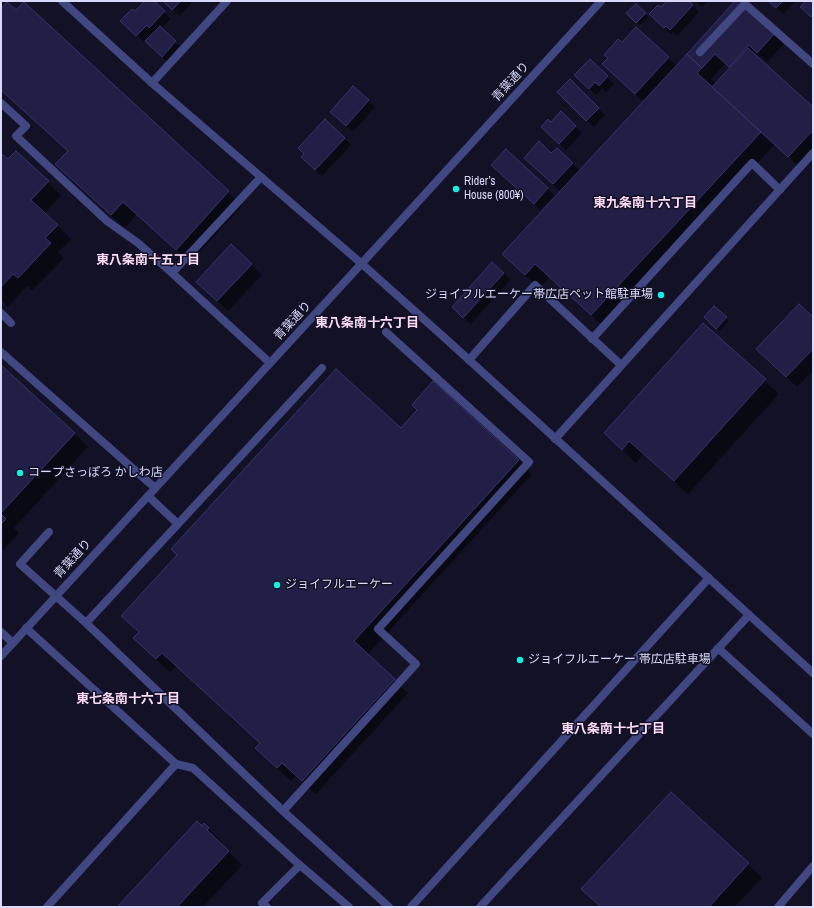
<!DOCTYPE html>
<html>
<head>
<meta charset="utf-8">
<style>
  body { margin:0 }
  #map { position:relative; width:814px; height:908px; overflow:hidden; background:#121126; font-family:"Archivo Narrow",sans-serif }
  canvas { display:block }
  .frame { position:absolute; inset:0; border:2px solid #d9dafc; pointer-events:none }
</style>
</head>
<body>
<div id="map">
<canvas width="814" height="908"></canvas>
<div class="frame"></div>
</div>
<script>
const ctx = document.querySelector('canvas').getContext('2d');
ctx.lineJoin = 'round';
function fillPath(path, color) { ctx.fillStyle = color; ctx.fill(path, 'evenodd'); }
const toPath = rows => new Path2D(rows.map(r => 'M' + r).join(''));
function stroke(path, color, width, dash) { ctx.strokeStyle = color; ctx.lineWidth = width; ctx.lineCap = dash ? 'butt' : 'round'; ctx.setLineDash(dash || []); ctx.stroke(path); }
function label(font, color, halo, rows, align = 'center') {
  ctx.font = font + ' "Archivo Narrow","Noto Sans JP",sans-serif'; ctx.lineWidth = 3; ctx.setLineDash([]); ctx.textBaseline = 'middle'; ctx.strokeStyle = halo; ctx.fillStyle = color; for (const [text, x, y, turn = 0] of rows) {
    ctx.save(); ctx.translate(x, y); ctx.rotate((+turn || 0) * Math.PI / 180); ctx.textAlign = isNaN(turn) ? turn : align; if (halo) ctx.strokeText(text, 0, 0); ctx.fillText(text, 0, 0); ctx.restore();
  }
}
const shadow = toPath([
  [147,1,152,1,171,19,161,28,182,49,169,63,145,40,144,42,122,21,135,13],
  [164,1,189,1,191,4,179,16],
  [668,1,687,1,699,12,677,36,673,32,671,34,657,21,661,9],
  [696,1,708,1,702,7],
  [736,1,741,1,785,43,767,62,759,55,757,57,813,109,813,158,802,170,775,144,605,328,550,277,539,288,517,268,561,192,532,164,551,155,572,163,580,171,644,102,613,74,622,44,636,28,677,66],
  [726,63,731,68,712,88,711,87,715,82,711,79],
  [770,1,796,1,783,14],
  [24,4,242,206,190,262,137,214,125,228,70,178,68,151,1,89,1,10,16,11],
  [636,5,648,17,640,25,628,13],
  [590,60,614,84,606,92,602,88,596,95,576,75],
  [570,80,605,115,594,127,558,92],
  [368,100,375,107,353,132,338,119],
  [561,113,582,133,566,150,542,127,551,124],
  [344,138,351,145,322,176,302,157,305,154],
  [506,150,554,195,541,210,499,172],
  [1,156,48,182,61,195,45,213,71,239,58,252,64,258,32,291,27,286,8,307,1,300],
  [251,264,262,275,228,311,208,292],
  [503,273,510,280,471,324,460,314],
  [714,307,729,321,720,331,705,317],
  [813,318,813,370,797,387,768,360],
  [703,325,779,394,688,494,643,454,636,463,605,433],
  [1,366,88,447,14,528,19,533,1,552],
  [401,429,519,460,532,474,367,655,408,693,316,794,296,776,291,781,270,762,256,748,261,743,176,666,170,672,148,652],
  [671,793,762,878,734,907,601,907,596,902],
  [204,825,222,842,221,844,242,865,203,907,119,907]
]);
const building = toPath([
  [145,1,154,1,165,11,149,28,147,25,136,36,120,21,132,9,135,11,145,1],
  [163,1,181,1,172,10,163,1],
  [667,1,689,1,693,5,670,30,666,26,664,28,649,14,658,5,661,7,667,1],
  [735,1,742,1,776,32,757,53,749,45,729,67,715,54,702,68,687,54,735,1],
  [768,1,783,1,776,8,768,1],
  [806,1,813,1,813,14,811,17,800,7,806,1],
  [7,2,16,10,24,2,229,191,176,250,123,202,111,215,55,164,68,151,1,90,1,9,7,2],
  [636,4,646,13,636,23,626,13,636,4],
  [160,26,176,41,162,57,145,41,160,26],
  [636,27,669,57,635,94,602,64,608,58,604,55,618,39,622,42,636,27],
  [748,48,813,107,813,130,788,157,712,87,748,48],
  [687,54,702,68,697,73,761,132,591,315,535,264,525,275,502,254,687,54],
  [590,59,608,76,599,86,595,82,589,89,574,75,590,59],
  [570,79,599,108,586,121,557,92,570,79],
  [353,86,369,100,346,126,330,112,353,86],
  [561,111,576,126,559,144,541,127,548,119,551,122,561,111],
  [325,119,345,138,315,170,301,157,304,154,298,148,325,119],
  [539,141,551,153,557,148,573,163,553,184,524,158,539,141],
  [506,149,548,188,534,204,491,165,506,149],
  [16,151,49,181,31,200,58,225,45,238,51,243,18,278,13,274,1,287,1,155,2,154,8,159,16,151],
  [231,244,252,264,217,301,196,282,231,244],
  [492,262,504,273,463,318,452,307,492,262],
  [799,304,813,317,813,349,786,377,756,349,799,304],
  [714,306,727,317,716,329,704,317,714,306],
  [703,323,766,379,674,481,629,441,622,450,604,433,703,323],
  [1,365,75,433,1,513,1,365],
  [336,369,401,428,417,410,412,405,433,381,519,460,354,641,395,679,302,781,282,763,277,768,255,748,260,743,162,653,156,659,133,638,139,632,121,616,177,555,171,549,336,369],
  [1,514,6,519,1,524,1,514],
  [671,792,749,863,709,907,601,907,581,889,671,792],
  [197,821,202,826,204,823,209,828,207,830,229,851,177,907,117,907,197,821]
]);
const service = toPath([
  [700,52,745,4,813,64],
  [1,103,26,126,16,136,107,221,138,243,172,273],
  [261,177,172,273,270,363],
  [1,313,11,323],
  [386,332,529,462,378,629,416,664,283,811,389,907],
  [592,339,752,163,780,190],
  [1,352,155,488],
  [469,360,535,285,621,365],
  [555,439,813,153],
  [178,524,322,368],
  [49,532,20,564,86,623,283,811],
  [86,623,178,524,148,496],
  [26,628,176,764,193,768,294,860,349,907],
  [718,648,813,734],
  [47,907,176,764],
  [267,907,262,903,300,865],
  [411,907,709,578],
  [480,907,749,615],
  [778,907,813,866]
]);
const minor = toPath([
  [152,83,227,1],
  [1,632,13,643]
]);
const tertiary = toPath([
  [62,1,152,83,362,264,446,339,813,673],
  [1,656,385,238,601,1]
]);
const markers = [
  [456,189,4,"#15ede4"],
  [661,295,4,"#15ede4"],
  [20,473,4,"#15ede4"],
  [277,585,4,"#15ede4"],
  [520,660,4,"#15ede4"]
];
const streetNames = [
  ["青葉通り",511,82,-48],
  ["青葉通り",293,321,-47],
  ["青葉通り",73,559,-47]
];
const poiNames = [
  ["Rider’s",464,182],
  ["House (800¥)",464,196],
  ["ジョイフルエーケー帯広店ペット館駐車場",653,295,"right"],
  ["コープさっぽろ かしわ店",28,473],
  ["ジョイフルエーケー",285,585],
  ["ジョイフルエーケー 帯広店駐車場",528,660]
];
const neighbourhoodNames = [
  ["東九条南十六丁目",645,204],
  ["東八条南十五丁目",148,261],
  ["東八条南十六丁目",367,324],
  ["東七条南十六丁目",128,700],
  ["東八条南十七丁目",613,730]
];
fillPath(shadow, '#0007');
fillPath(building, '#211f45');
stroke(building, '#363370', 1);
stroke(service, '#404781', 8);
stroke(minor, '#404781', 8);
stroke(tertiary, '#404781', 8);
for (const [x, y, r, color] of markers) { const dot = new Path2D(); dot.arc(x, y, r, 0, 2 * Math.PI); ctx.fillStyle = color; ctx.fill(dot); stroke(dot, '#121126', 1.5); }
label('12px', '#d9dafc', '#121126', streetNames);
label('12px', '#d9dafc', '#121126', poiNames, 'left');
label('bold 13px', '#fcdbf5', '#121126', neighbourhoodNames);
</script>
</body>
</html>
